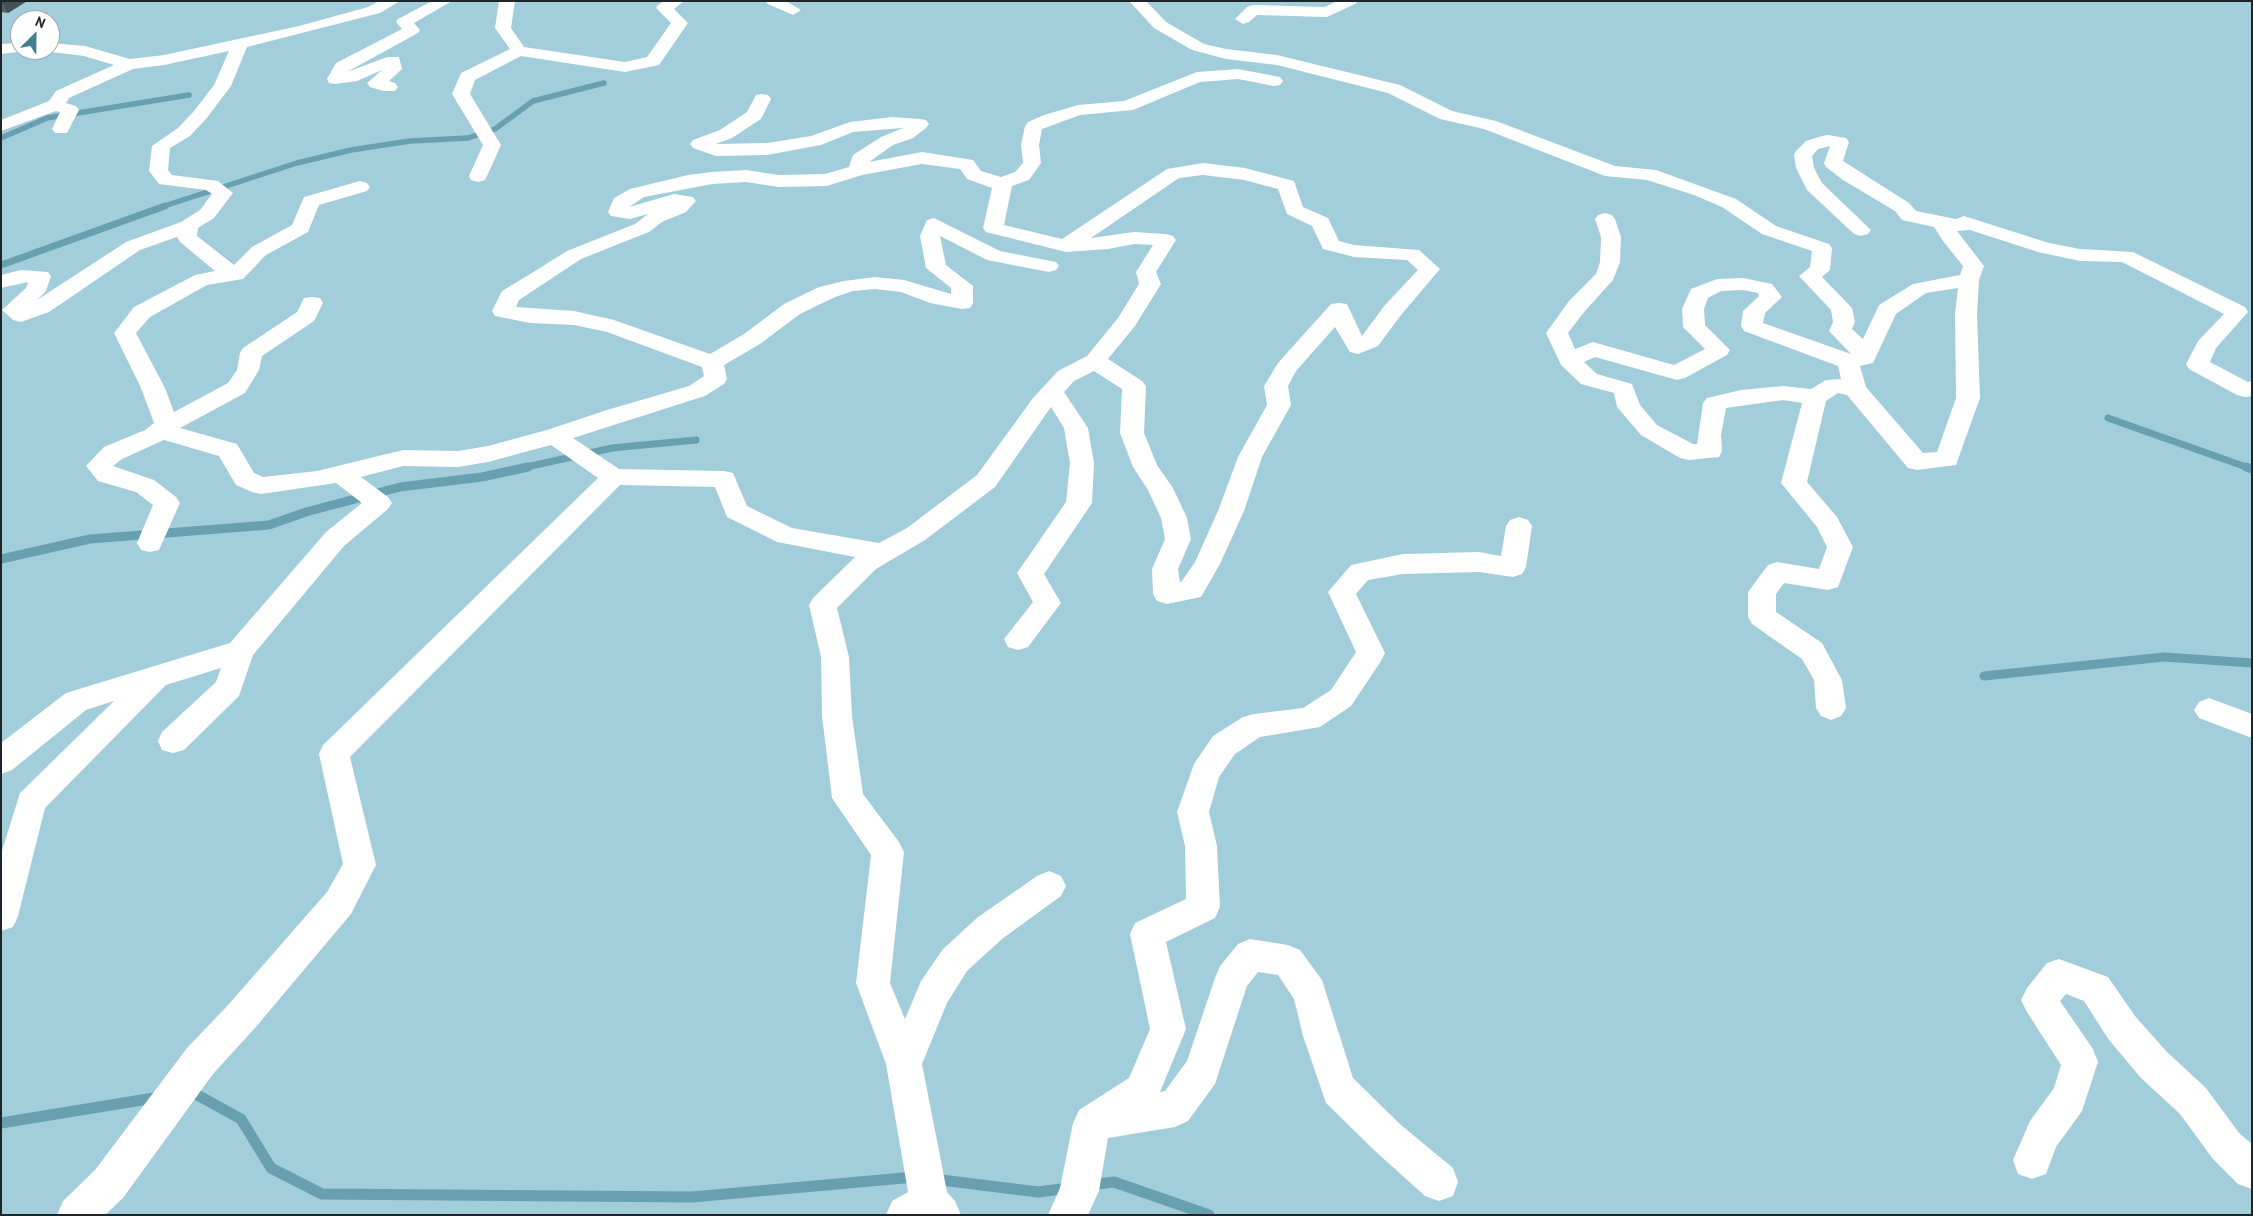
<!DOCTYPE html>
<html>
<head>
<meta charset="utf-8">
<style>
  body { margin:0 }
  #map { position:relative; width:2253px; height:1216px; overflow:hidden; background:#daedf4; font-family:"PT Sans",sans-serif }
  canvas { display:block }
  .frame { position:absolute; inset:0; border:2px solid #1e2528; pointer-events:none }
  .north { position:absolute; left:10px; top:10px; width:50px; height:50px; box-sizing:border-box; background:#fff; border:1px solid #a5a8a9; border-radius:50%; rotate:23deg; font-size:14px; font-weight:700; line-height:20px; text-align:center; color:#1e2528 }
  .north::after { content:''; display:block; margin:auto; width:18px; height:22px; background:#3f8092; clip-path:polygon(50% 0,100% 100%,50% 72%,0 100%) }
</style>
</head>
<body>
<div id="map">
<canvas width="2253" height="1216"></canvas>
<div class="frame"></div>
<div class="north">N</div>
</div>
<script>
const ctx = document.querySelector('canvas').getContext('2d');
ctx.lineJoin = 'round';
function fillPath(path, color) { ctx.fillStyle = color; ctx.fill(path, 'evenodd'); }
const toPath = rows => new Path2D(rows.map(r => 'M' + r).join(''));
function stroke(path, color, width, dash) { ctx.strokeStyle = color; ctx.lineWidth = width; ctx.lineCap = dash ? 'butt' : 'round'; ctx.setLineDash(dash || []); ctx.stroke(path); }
const green = toPath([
  [1,1,2252,1,2252,1215,1,1215],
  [20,20,50,20,50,50,20,50]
]);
const streamFar3 = toPath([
  [1,138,47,118,189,95],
  [161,207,297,163,351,150,410,141,468,138,495,129,533,101,604,83]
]);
const streamFar2 = toPath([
  [1,265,165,206],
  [2108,418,2249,468],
  [522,468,612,448,696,440]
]);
const streamFar1 = toPath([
  [2246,467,2252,469],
  [1,559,90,539,269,525,306,512,400,487,482,477,528,467],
  [1984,676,2164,657,2252,663]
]);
const stream = toPath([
  [188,1093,192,1092,241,1119,271,1168,322,1194,692,1197,915,1177],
  [1,1123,160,1097],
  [933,1179,1038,1192,1069,1188],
  [1090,1185,1114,1182,1209,1215]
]);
const minor = toPath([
  [379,1,400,1,380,13,247,47,231,86,206,119,190,136,170,148,168,170,172,175,218,181,233,193,214,218,198,228,197,236,234,265,252,247,292,225,304,197,360,181,367,183,370,187,367,191,319,205,308,232,266,255,243,279,207,285,150,317,136,333,165,388,174,412,228,383,237,370,240,353,243,348,297,312,304,298,312,297,320,298,323,303,314,321,262,356,259,370,245,393,180,428,237,444,254,473,263,477,317,471,403,450,458,451,488,446,547,430,607,410,689,386,704,376,702,367,607,332,574,325,530,323,495,316,492,311,502,291,535,271,567,251,635,224,648,214,630,219,611,216,608,212,614,198,630,189,688,175,712,172,746,170,779,175,825,174,849,167,853,155,881,137,903,128,853,132,821,145,767,155,716,156,693,148,690,144,693,140,720,130,747,112,756,95,762,94,768,95,771,99,761,119,732,138,716,144,767,143,811,136,850,122,892,117,920,119,926,120,929,124,926,128,913,138,893,145,869,162,922,152,973,160,981,171,1001,177,1015,172,1023,163,1021,145,1025,126,1028,122,1044,115,1078,105,1124,101,1197,72,1238,69,1280,77,1283,81,1280,85,1274,86,1238,79,1200,82,1133,110,1080,115,1042,129,1039,145,1041,163,1029,180,1012,186,1004,225,1062,239,1167,169,1203,163,1245,168,1294,181,1303,207,1328,218,1339,241,1354,245,1419,250,1440,269,1401,315,1378,346,1358,354,1350,352,1335,327,1296,371,1288,386,1291,405,1262,457,1244,511,1220,564,1201,597,1167,604,1157,601,1153,594,1152,569,1165,539,1161,518,1148,490,1133,467,1120,433,1122,389,1094,371,1074,381,1064,392,1088,428,1094,463,1092,503,1044,574,1061,603,1028,647,1018,650,1008,647,1004,639,1033,602,1017,573,1066,502,1070,463,1064,428,1051,407,995,487,925,540,876,569,837,608,849,657,852,716,863,794,899,842,904,852,890,983,905,1019,921,981,943,949,978,917,1037,876,1049,871,1061,876,1066,886,1061,896,1002,939,967,971,947,1003,922,1064,947,1192,955,1201,961,1215,886,1215,892,1201,908,1192,886,1064,856,983,871,855,832,798,822,716,821,657,809,605,813,598,855,557,777,542,727,517,715,487,620,485,350,757,376,865,351,914,255,1028,213,1074,123,1198,105,1215,57,1215,63,1201,95,1170,187,1048,229,1004,327,892,343,864,319,754,323,745,598,478,551,445,488,462,458,467,403,466,361,477,388,497,392,503,388,509,344,546,253,655,239,696,184,750,173,753,162,750,158,741,162,732,216,682,221,668,166,685,45,808,18,916,13,927,1,931,1,854,20,793,114,701,86,710,12,770,1,774,1,743,66,693,230,643,326,532,362,503,336,483,261,494,252,492,236,485,219,456,164,440,122,459,113,466,154,480,176,497,180,503,159,550,150,552,141,550,137,543,153,505,136,492,98,481,86,466,104,447,145,430,154,423,141,388,114,333,134,307,195,275,215,271,180,242,177,237,140,250,49,312,21,322,13,320,2,310,26,288,28,282,1,288,1,275,21,270,48,272,51,276,46,291,37,300,126,242,181,222,200,210,212,194,206,190,159,184,149,171,152,146,178,128,194,111,214,85,229,51,164,65,133,69,69,98,66,103,76,106,79,110,67,133,55,133,52,129,60,112,56,111,1,131,1,120,49,101,56,91,114,65,84,56,44,51,43,50,50,50,50,43,85,46,130,59,164,55,299,26,368,7,379,1],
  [922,164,960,169,967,179,992,188,983,228,986,232,1066,252,1108,249,1134,244,1153,245,1136,272,1139,284,1118,318,1087,356,1058,371,1033,398,977,475,907,528,879,543,792,528,747,506,733,473,724,471,619,469,573,438,705,396,724,384,727,379,724,365,760,344,800,314,835,297,853,291,875,289,901,292,930,303,962,309,970,308,973,303,973,286,946,265,940,236,987,260,1049,272,1056,270,1059,266,1056,262,1000,251,934,218,927,220,920,236,926,268,951,288,951,294,904,280,875,277,844,281,819,287,784,304,744,334,710,354,614,320,574,311,516,307,519,300,581,259,649,232,662,222,686,212,696,201,693,197,674,194,629,207,644,197,712,184,746,182,779,187,827,186,862,175,922,164],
  [1203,175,1244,180,1278,189,1287,214,1312,226,1323,249,1354,257,1407,260,1418,270,1385,305,1362,336,1347,304,1339,303,1331,304,1278,363,1264,386,1267,405,1238,457,1218,511,1195,562,1182,581,1180,582,1178,569,1191,539,1187,518,1173,488,1157,465,1144,433,1146,386,1142,381,1108,359,1135,326,1161,284,1156,272,1176,240,1173,236,1166,234,1134,232,1091,238,1179,178,1203,175],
  [432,1,452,1,414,23,420,30,418,33,347,72,387,57,399,57,402,69,389,81,395,83,398,87,395,91,383,91,370,87,367,83,382,70,357,81,335,84,329,83,327,79,336,63,402,29,396,22,398,19,432,1],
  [499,1,515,1,511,28,524,47,625,62,647,57,671,23,656,8,658,5,664,1,684,1,674,9,688,23,659,65,625,72,521,56,475,80,470,94,501,145,487,176,485,180,478,182,471,180,469,176,483,145,452,94,461,73,510,49,495,28,499,1],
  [765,1,786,1,801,10,793,15,768,4,765,1],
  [1129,1,1146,1,1166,22,1204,44,1226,49,1277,55,1400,85,1452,111,1496,121,1615,166,1656,170,1736,199,1776,226,1829,244,1832,248,1830,270,1822,277,1852,308,1855,322,1852,329,1863,339,1879,305,1913,284,1960,275,1963,266,1943,241,1934,227,1902,220,1895,211,1843,180,1826,167,1824,163,1830,146,1818,149,1812,156,1814,168,1822,183,1871,230,1868,234,1861,236,1854,234,1807,190,1796,168,1794,155,1796,151,1806,141,1822,136,1828,135,1846,138,1849,142,1843,161,1909,203,1916,211,1956,219,1964,216,2049,243,2080,249,2133,252,2245,307,2248,312,2216,348,2210,362,2248,382,2252,381,2252,396,2245,397,2237,395,2189,369,2186,364,2198,341,2224,314,2122,262,2080,261,2038,252,1970,230,1957,231,1984,266,1979,280,1977,314,1980,398,1956,465,1917,470,1908,468,1847,395,1838,393,1826,401,1807,482,1837,517,1853,547,1838,587,1828,590,1784,583,1776,594,1776,612,1822,643,1842,680,1846,708,1841,716,1831,720,1821,716,1816,708,1814,680,1802,659,1752,624,1748,617,1748,592,1768,565,1777,562,1819,569,1827,547,1817,527,1781,483,1802,403,1783,400,1726,408,1721,435,1722,451,1719,457,1689,460,1680,458,1641,435,1617,407,1614,393,1581,384,1561,365,1546,333,1569,301,1596,274,1600,262,1601,237,1595,219,1598,215,1605,213,1612,215,1615,219,1621,237,1620,262,1613,280,1585,311,1568,333,1575,349,1593,342,1674,365,1705,349,1683,327,1682,309,1691,289,1717,279,1743,278,1772,284,1782,297,1765,313,1763,323,1851,354,1829,331,1833,322,1831,310,1799,276,1810,267,1812,251,1762,234,1722,207,1694,195,1647,180,1605,176,1484,129,1440,119,1388,93,1277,65,1226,59,1192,50,1154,28,1129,1],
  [1958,288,1955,314,1956,398,1937,452,1923,453,1866,387,1860,366,1873,363,1896,314,1926,293,1958,288],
  [1743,290,1758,293,1759,296,1743,311,1741,326,1744,331,1838,366,1841,379,1826,380,1811,389,1783,386,1741,390,1707,398,1703,403,1697,444,1693,444,1657,425,1640,405,1632,384,1597,374,1584,362,1595,357,1677,380,1685,378,1727,355,1730,350,1705,325,1704,309,1708,298,1721,291,1743,290],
  [1337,1,1358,1,1355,4,1327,17,1257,15,1249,22,1243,24,1235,19,1247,7,1253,5,1325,7,1337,1],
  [20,43,20,50,27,50,26,51,1,54,1,44,20,43],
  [1519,517,1528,520,1532,526,1526,567,1522,574,1513,577,1479,572,1403,574,1368,580,1356,594,1385,653,1381,661,1351,706,1320,727,1260,737,1235,754,1219,777,1209,812,1217,846,1220,907,1215,918,1166,942,1186,1029,1160,1092,1165,1091,1187,1061,1215,978,1220,966,1238,944,1250,939,1288,945,1300,950,1322,980,1353,1078,1401,1125,1453,1168,1458,1182,1453,1196,1439,1201,1425,1196,1375,1151,1326,1103,1303,1036,1294,999,1278,975,1258,972,1247,986,1215,1084,1188,1121,1175,1127,1108,1138,1099,1191,1088,1215,1048,1215,1060,1188,1073,1123,1079,1110,1129,1078,1150,1029,1130,934,1135,923,1186,899,1185,846,1177,812,1194,764,1213,736,1243,717,1254,714,1303,708,1331,690,1356,652,1328,592,1351,565,1403,554,1479,552,1501,556,1506,526,1510,520,1519,517],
  [2209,698,2252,714,2252,738,2199,718,2194,710,2199,702,2209,698],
  [2059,959,2108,977,2135,1016,2167,1052,2206,1088,2239,1133,2252,1144,2252,1189,2238,1184,2213,1159,2180,1114,2141,1078,2109,1040,2084,1001,2066,994,2060,1001,2093,1049,2098,1062,2082,1111,2056,1147,2046,1174,2032,1179,2018,1174,2013,1160,2030,1121,2054,1088,2061,1065,2027,1012,2021,1000,2027,988,2047,963,2059,959]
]);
const wall = toPath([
  [1,1,27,1,8,13,1,12]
]);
const shadedWall = toPath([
  [1,1,27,1,8,13]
]);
fillPath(green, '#a2cdda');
stroke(streamFar3, '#68a0b1', 5.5);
stroke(streamFar2, '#68a0b1', 7);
stroke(streamFar1, '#68a0b1', 9);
stroke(stream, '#68a0b1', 11);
fillPath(minor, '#fff');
fillPath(wall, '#546368');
fillPath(shadedWall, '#455055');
</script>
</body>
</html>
